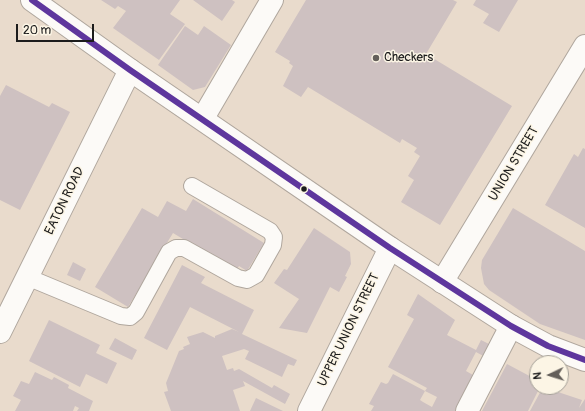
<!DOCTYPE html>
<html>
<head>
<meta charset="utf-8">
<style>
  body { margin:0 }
  #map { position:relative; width:585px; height:411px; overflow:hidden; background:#e9dbcc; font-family:Pangolin,sans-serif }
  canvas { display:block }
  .north { position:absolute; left:529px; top:355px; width:40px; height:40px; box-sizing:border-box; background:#fcf5e5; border:1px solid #a29e95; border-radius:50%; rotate:266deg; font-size:11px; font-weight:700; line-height:16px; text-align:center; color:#1c1c1c }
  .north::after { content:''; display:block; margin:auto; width:14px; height:18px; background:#645f5a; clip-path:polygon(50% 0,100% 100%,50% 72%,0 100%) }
  .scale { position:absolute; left:16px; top:24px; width:78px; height:18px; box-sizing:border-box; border:2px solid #1c1c1c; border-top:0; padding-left:5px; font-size:12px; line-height:14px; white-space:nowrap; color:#1c1c1c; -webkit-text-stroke:3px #fcf5e5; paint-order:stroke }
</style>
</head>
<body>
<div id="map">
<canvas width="585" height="411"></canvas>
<div class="north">N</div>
<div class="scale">20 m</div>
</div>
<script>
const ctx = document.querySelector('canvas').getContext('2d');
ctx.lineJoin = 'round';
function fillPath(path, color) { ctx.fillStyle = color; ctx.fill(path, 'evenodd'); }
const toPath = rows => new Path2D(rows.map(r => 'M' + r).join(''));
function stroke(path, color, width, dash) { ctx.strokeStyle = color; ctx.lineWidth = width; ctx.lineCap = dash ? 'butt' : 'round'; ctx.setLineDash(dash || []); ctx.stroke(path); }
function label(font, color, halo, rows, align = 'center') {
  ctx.font = font + ' Pangolin,sans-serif'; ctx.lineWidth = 3; ctx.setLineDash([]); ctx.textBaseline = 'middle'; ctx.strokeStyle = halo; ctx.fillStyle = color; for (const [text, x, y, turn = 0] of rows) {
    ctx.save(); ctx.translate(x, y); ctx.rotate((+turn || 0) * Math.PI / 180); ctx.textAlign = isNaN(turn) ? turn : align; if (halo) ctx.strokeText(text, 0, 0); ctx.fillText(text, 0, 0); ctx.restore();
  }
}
const building = toPath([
  [101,0,180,0,170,14,185,24,159,60,113,28,126,11,118,6,115,9],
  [193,0,232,0,235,2,222,21],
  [306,0,453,0,457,2,426,54,512,106,440,225,401,202,414,180,408,176,420,156,414,152,417,148,402,139,400,143,308,87,301,97,283,86,293,66,289,63,290,61,275,52],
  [476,0,518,0,499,32,483,23,489,14,473,5],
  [185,26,198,35,204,26,231,45,205,87,193,90,158,65],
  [6,85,49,107,52,103,70,112,20,210,0,200,0,96],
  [583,148,585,149,585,228,545,205,574,154,578,157],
  [193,199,264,243,247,271,239,266,236,271,173,233,128,307,95,287,142,208,158,217,167,201,186,211],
  [513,208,585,251,585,340,540,324,489,290,484,284,481,268,482,260],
  [314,228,350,252,351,264,345,276,347,277,339,292,330,287,307,333,279,328,299,299,274,283,284,269,287,270],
  [73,262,86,269,80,281,67,275],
  [182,265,205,277,201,283,254,310,242,334,297,360,294,366,288,364,282,377,245,359,249,351,244,349,222,356,227,370,233,368,234,371,239,369,272,388,274,385,290,394,285,404,243,381,245,386,233,390,240,411,171,411,164,392,168,391,166,383,179,351,184,349,183,347,190,344,187,337,203,332,215,338,215,336,232,329,239,332,190,307,167,350,144,338],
  [418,294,455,320,447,335,476,350,481,340,493,346,487,358,476,352,466,371,473,375,456,408,455,411,371,411,374,406,369,404,381,382,386,384,388,383,393,374,425,391,420,400,423,402,432,407,437,397,425,391,427,388,388,367,414,319,407,315],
  [49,320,100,345,96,353,117,363,107,384,86,374,80,387,29,361],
  [115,338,137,350,132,360,109,349],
  [507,364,537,380,537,387,539,389,528,411,482,411],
  [35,372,52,380,54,377,69,385,68,388,93,401,89,411,77,411,79,408,75,406,73,411,15,411,21,400,13,396,21,381,29,384],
  [543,387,582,400,579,408,585,399,585,411,530,411],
  [256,398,283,411,250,411]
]);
const lane = toPath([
  [27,277,121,316,130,317,136,312,169,252,176,248,184,248,238,278,247,280,256,275,273,245,274,237,270,231,192,186]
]);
const street = toPath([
  [203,118,272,0],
  [442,282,585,46],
  [0,332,130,70],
  [309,411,390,248],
  [467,411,511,326]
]);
const secondary = toPath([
  [32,0,130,70,390,248,511,326,548,346,585,360]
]);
const bus1 = toPath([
  [32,0,130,70,390,248,511,326,548,346,585,360]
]);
const markers = [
  [376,58,4,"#645f5a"],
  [304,189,3.5,"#1c1c1c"]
];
const poiNames = [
  ["Checkers",384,58]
];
const streetNames = [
  ["UNION STREET",514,164,-59],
  ["EATON ROAD",65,201,-64],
  ["UPPER UNION STREET",349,330,-64]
];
fillPath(building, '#cec1c1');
stroke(lane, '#afa69d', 18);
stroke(street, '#afa69d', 24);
stroke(secondary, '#afa69d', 24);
stroke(lane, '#fcfaf7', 16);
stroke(street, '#fcfaf7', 22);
stroke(secondary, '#fcfaf7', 22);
stroke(bus1, '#5e369d', 6);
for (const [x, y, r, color] of markers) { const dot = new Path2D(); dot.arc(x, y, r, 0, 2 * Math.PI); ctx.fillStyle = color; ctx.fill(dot); stroke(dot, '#fcf5e5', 1.5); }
label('13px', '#1c1c1c', '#fcf5e5', poiNames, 'left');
label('13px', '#1c1c1c', '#fcf5e5', streetNames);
</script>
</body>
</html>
